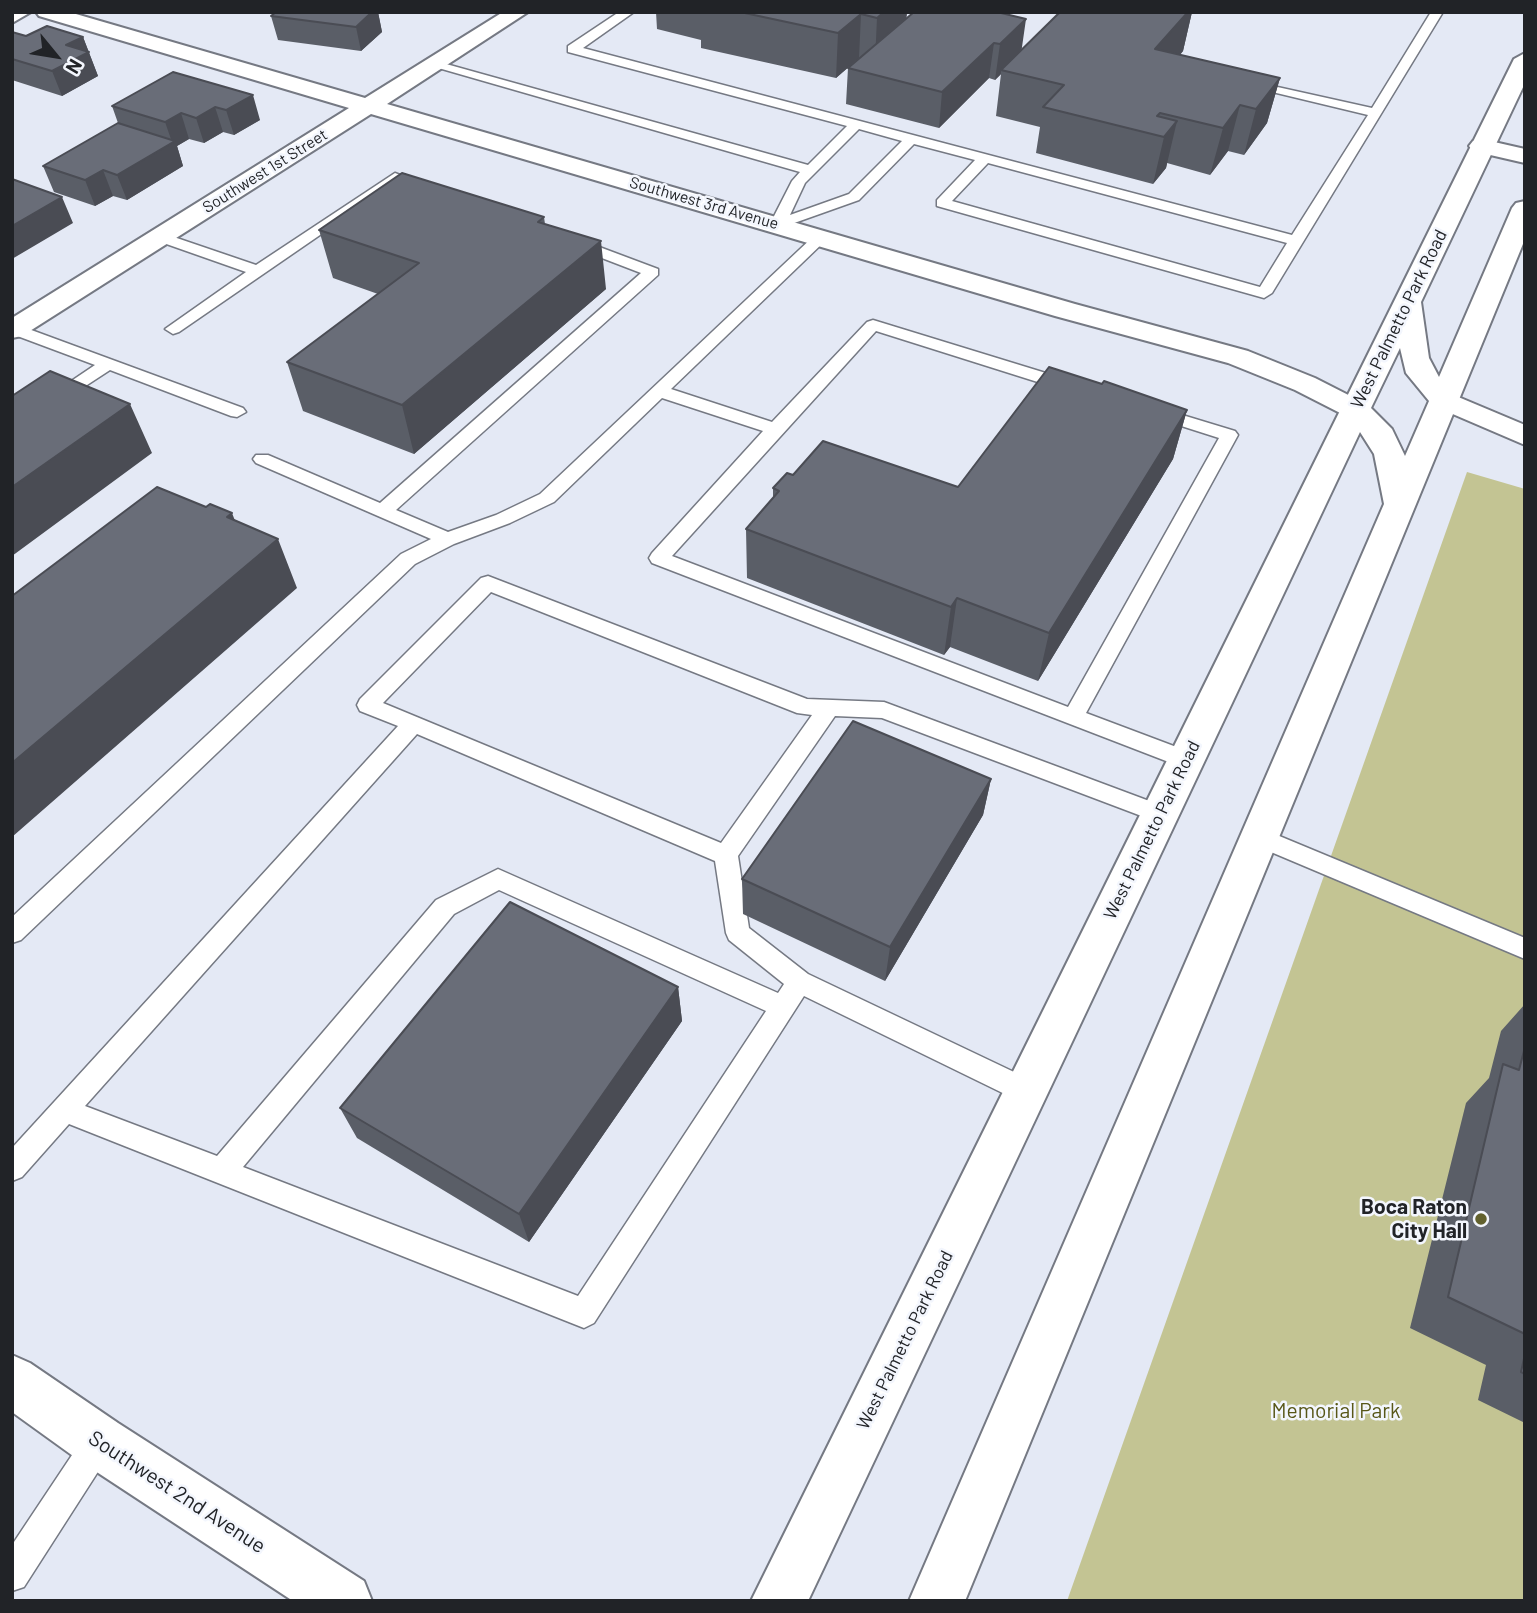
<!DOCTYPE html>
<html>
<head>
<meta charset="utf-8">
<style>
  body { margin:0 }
  #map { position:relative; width:1537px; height:1613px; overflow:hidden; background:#e4e9f5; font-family:Barlow,sans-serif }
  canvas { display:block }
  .frame { position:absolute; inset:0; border:14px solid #212327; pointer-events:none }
  .north { position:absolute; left:21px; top:21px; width:70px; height:70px; -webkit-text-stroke:5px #f3f6fd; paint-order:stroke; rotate:120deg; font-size:19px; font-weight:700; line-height:28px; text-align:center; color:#212327 }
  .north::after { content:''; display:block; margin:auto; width:24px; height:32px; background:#212327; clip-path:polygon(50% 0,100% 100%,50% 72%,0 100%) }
</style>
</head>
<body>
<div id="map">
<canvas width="1537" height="1613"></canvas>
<div class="frame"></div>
<div class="north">N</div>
</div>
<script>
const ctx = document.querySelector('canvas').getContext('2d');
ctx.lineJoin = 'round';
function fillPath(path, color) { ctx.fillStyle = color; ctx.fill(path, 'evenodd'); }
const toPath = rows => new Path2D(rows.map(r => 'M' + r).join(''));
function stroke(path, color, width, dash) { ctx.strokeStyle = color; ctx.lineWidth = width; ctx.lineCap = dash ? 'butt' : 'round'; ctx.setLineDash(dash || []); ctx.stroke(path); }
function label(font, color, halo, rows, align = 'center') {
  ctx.font = font + ' Barlow,sans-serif'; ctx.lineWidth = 5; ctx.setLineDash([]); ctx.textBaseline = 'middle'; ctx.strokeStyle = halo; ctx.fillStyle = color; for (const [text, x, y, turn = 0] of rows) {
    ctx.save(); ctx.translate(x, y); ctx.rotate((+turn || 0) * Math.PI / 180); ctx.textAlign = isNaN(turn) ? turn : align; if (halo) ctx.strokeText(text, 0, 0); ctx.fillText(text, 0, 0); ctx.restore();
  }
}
const green = toPath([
  [1467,472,1525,489,1525,1601,1067,1601]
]);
const service = toPath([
  [619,12,634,12,583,48,1292,235,1368,115,1239,84,1246,80,1372,108,1431,12,1443,12,1272,293,1264,298,937,206,937,200,975,160,914,144,859,200,783,227,773,227,770,224,792,181,800,172,428,65,439,62,808,165,847,126,568,52,568,46,619,12],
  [859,129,902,141,849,194,790,215,805,183,859,129],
  [988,163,1287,243,1260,287,952,201,988,163],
  [395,173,433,188,426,192,397,182,179,332,173,334,165,329,246,272,155,240,155,234,165,234,256,265,395,173],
  [821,232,829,237,826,240,671,389,772,422,867,322,873,320,1075,382,1078,386,1069,391,1063,390,876,331,672,556,1068,707,1219,438,1150,416,1147,412,1156,407,1235,431,1238,435,1086,713,1195,754,1198,760,1195,766,1187,768,1179,766,652,563,649,558,652,553,763,431,662,398,554,502,510,523,454,544,415,564,21,940,12,943,12,917,401,554,431,539,256,463,253,459,256,455,268,455,380,503,641,273,568,245,568,239,578,239,658,269,658,275,396,510,448,532,496,515,540,494,816,234,821,232],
  [15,324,243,408,246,412,237,417,231,416,110,370,12,434,12,421,95,365,12,334,12,325,15,324],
  [488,576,807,699,884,702,1168,808,1171,814,1168,820,1160,823,882,718,835,716,738,856,749,928,808,974,1035,1082,1039,1091,1035,1100,1026,1103,1017,1100,804,996,594,1323,584,1328,69,1124,22,1177,12,1181,12,1148,398,726,360,711,357,705,360,699,481,578,488,576],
  [491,592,797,713,812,715,721,843,383,703,491,592],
  [417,734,715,861,726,933,729,940,784,984,778,993,498,869,436,900,217,1156,85,1106,417,734],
  [499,890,766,1011,578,1296,243,1167,454,914,499,890],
  [1260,828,1525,938,1525,959,1252,844,1248,837,1252,830,1260,828],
  [99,1426,110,1431,115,1442,110,1453,24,1587,12,1591,12,1545,88,1431,99,1426]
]);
const minor = toPath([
  [12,12,31,12,12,23,12,12],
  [36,12,69,12,365,98,503,12,528,12,387,104,1075,304,1248,351,1315,378,1366,404,1371,410,1366,416,1356,419,1346,416,1295,390,1228,363,1055,316,371,114,22,336,12,338,12,318,349,108,39,16,36,12],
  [1481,139,1525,149,1525,163,1473,151,1469,146,1473,141,1481,139],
  [1444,391,1525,425,1525,445,1434,406,1429,400,1434,394,1444,391],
  [12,1355,30,1363,118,1423,364,1581,372,1601,293,1601,80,1461,12,1412,12,1355]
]);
const primary = toPath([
  [1525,53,1525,83,1421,302,1429,358,1439,377,1512,208,1516,203,1525,201,1525,239,965,1601,909,1601,1384,504,1374,454,1360,432,808,1601,751,1601,1514,59,1525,53],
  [1400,348,1406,373,1429,401,1405,456,1392,429,1371,408,1400,348]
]);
const wall = toPath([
  [276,12,378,12,382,32,361,51,278,40,271,16],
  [656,12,907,12,906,18,1022,50,1060,12,1192,12,1183,51,1180,55,1280,78,1267,123,1244,155,1228,151,1210,175,1167,163,1166,168,1153,184,1036,153,1040,127,996,116,1001,74,995,80,989,78,939,128,846,104,848,68,859,58,836,78,701,48,701,40,657,29],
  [12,32,26,36,83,37,98,76,62,96,12,80],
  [173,72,260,120,234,135,223,132,204,143,189,139,177,146,183,166,127,200,113,196,95,206,54,192,43,166,118,123,112,106],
  [544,217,545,224,606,289,414,454,303,411,287,362,378,294,333,278,319,230],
  [1187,410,1173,459,1038,681,950,647,944,655,747,578,746,529,773,498,773,488,793,475,958,487],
  [991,779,983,815,885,981,743,914,742,879],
  [678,987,682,1021,529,1242,357,1138,340,1108],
  [1525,1004,1525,1423,1478,1400,1486,1365,1410,1328,1466,1103,1489,1078,1501,1031]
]);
const shadedWall = toPath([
  [372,12,378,12,382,32,361,51,356,27],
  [884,12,907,12,905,35,875,62,877,18],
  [1182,12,1192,12,1183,51,1146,94,1155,49],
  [861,14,859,58,836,78,838,33],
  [1026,19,1021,54,1001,70,1001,74,995,80,1000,44],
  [83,37,98,76,62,96,52,71,66,45],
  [994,43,989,78,939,128,942,92],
  [1280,78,1267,123,1244,155,1256,109],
  [253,95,260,120,234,135,226,110],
  [1240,105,1228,151,1210,175,1223,128],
  [215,107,223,132,204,143,196,118],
  [181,113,189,139,177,146,183,166,127,200,117,175,172,142,165,122],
  [1177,121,1166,168,1153,184,1164,137],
  [103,170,113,196,95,206,85,180],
  [62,197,73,223,12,259,12,226],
  [601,241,606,289,414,454,402,405],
  [130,404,152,453,12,556,12,487],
  [1187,410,1173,459,1038,681,1049,633],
  [232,513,251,562,278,539,297,588,12,837,12,763,227,517],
  [957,598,950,647,944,655,951,607],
  [991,779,983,815,885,981,890,947],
  [678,987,682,1021,529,1242,519,1214]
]);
const building = toPath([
  [276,12,372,12,356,27,271,16,276,12],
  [740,12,884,12,877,18,861,14,838,33,740,12],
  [914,12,997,12,1026,19,1000,44,994,43,942,92,848,68,914,12],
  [1060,12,1188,12,1155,49,1280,78,1256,109,1240,105,1223,128,1160,113,1157,116,1177,121,1164,137,1043,107,1064,85,1001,70,1060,12],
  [47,26,83,37,66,45,89,52,52,71,12,59,12,32,26,36,47,26],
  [173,72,253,95,226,110,215,107,196,118,181,113,165,122,112,106,173,72],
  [118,123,175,141,117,175,103,170,85,180,43,166,118,123],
  [402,173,544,217,538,222,601,241,402,405,287,362,419,263,319,230,402,173],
  [12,179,62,197,12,226,12,179],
  [1049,367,1102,384,1104,381,1187,410,1049,633,957,598,951,607,746,529,779,491,773,488,787,473,793,475,823,441,958,487,1049,367],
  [50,371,130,404,12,487,12,396,50,371],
  [157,487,206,507,210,504,232,513,227,517,278,539,12,763,12,596,157,487],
  [853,721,991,779,890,947,742,879,853,721],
  [510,902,678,987,519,1214,340,1108,510,902],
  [1525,1047,1525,1334,1448,1297,1503,1064,1519,1070,1525,1047],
  [1525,1354,1525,1374,1521,1372,1525,1354]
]);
const markers = [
  [1481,1219,7,"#62612e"]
];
const farStreetnames = [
  ["Southwest 1st Street",265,171,-32],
  ["Southwest 3rd Avenue",704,203,16]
];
const streetNames = [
  ["West Palmetto Park Road",1399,319,-64],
  ["West Palmetto Park Road",1152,830,-64],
  ["West Palmetto Park Road",905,1340,-64]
];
const nearPoinames = [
  ["Boca Raton",1467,1207],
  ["City Hall",1467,1231]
];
const nearParknames = [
  ["Memorial Park",1336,1411]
];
const nearStreetnames = [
  ["Southwest 2nd Avenue",177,1492,33]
];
fillPath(green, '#c3c493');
stroke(service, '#757983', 3);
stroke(minor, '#757983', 4);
stroke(primary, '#757983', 4);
fillPath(service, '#fff');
fillPath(minor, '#fff');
fillPath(primary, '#fff');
fillPath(wall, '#5a5e67');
fillPath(shadedWall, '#4a4c54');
fillPath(building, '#696d78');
stroke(building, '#4a4c54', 2);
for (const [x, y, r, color] of markers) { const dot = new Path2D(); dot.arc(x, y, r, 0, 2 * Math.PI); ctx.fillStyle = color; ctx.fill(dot); stroke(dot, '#f3f6fd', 2.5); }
label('16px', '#212327', '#f3f6fd', farStreetnames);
label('18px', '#212327', '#f3f6fd', streetNames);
label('bold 21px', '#212327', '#f3f6fd', nearPoinames, 'right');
label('21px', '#585718', '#f3f6fd', nearParknames);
label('21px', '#212327', '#f3f6fd', nearStreetnames);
</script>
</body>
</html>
